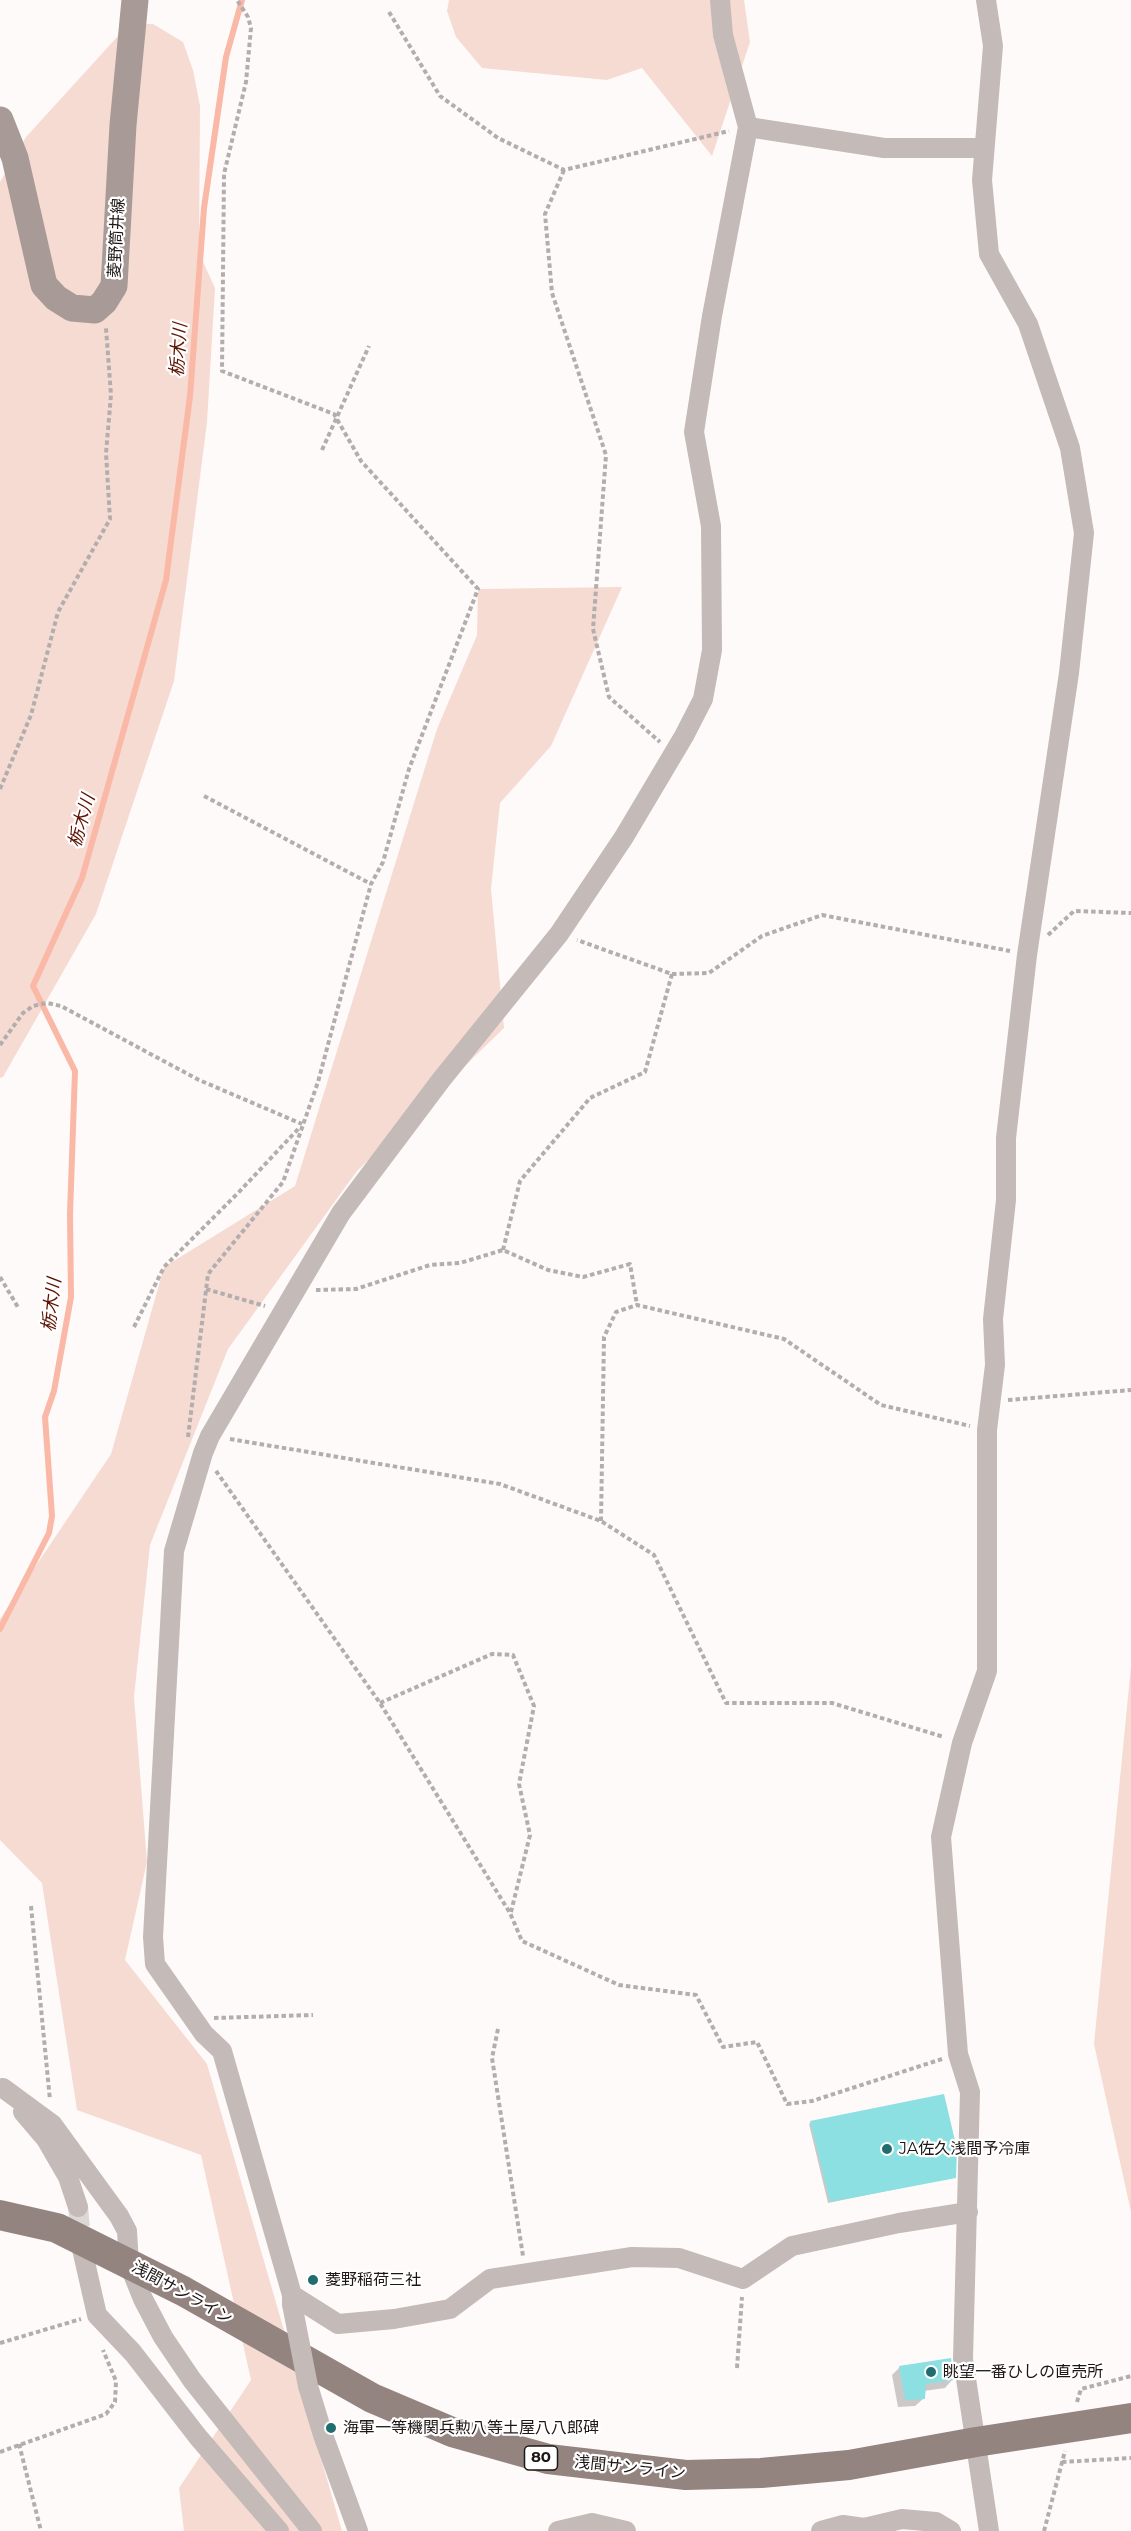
<!DOCTYPE html>
<html>
<head>
<meta charset="utf-8">
<style>
  body { margin:0 }
  canvas { display:block; background:#fefaf9 }
</style>
</head>
<body>
<canvas width="1131" height="2531"></canvas>
<script>
const ctx = document.querySelector('canvas').getContext('2d');
ctx.lineJoin = 'round';
function fillPath(path, color) { ctx.fillStyle = color; ctx.fill(path, 'evenodd'); }
const toPath = rows => new Path2D(rows.map(r => 'M' + r).join(''));
function stroke(path, color, width, dash) { ctx.strokeStyle = color; ctx.lineWidth = width; ctx.lineCap = dash ? 'butt' : 'round'; ctx.setLineDash(dash || []); ctx.stroke(path); }
function label(font, color, halo, rows, align = 'center') {
  ctx.font = font + ' Montserrat,"Noto Sans JP",sans-serif'; ctx.lineWidth = 4.5; ctx.setLineDash([]); ctx.textBaseline = 'middle'; ctx.strokeStyle = halo; ctx.fillStyle = color; for (const [text, x, y, turn = 0] of rows) {
    ctx.save(); ctx.translate(x, y); ctx.rotate((+turn || 0) * Math.PI / 180); ctx.textAlign = isNaN(turn) ? turn : align; if (halo) ctx.strokeText(text, 0, 0); ctx.fillText(text, 0, 0); ctx.restore();
  }
}
const green = toPath([
  [449,0,744,0,750,42,712,156,642,68,607,80,482,68,456,37,447,11],
  [137,24,153,24,183,42,193,70,200,106,199,253,215,288,207,422,174,681,96,914,3,1077,0,1078,0,182,26,137,118,36],
  [622,587,551,746,500,803,491,889,504,1028,357,1171,228,1349,150,1545,134,1697,147,1862,125,1960,207,2064,342,2531,184,2531,179,2488,251,2380,201,2155,77,2110,42,1883,0,1840,0,1619,111,1454,164,1267,295,1186,437,729,477,635,478,589],
  [1131,1666,1131,2212,1094,2044]
]);
const shadow = toPath([
  [811,2122,954,2177,828,2203,809,2124],
  [900,2367,952,2380,945,2388,924,2391,923,2399,915,2406,898,2407,892,2375]
]);
const stream = toPath([
  [0,1629,49,1533,52,1516,45,1417,54,1391,71,1297,70,1214,75,1071,33,986,82,878,166,580,190,396,204,208,226,57,242,0]
]);
const building = toPath([
  [944,2094,957,2149,956,2178,830,2202,810,2121],
  [951,2358,954,2380,926,2384,925,2399,905,2400,899,2366]
]);
const streetTunnel = toPath([
  [78,2207,82,2249]
]);
const path = toPath([
  [389,12,440,96,498,138,564,170,729,131],
  [564,170,545,214,552,293,606,455,593,629,609,697,660,742],
  [322,450,369,346],
  [0,789,31,715,58,612,110,519,106,453,111,395,106,328],
  [204,796,371,884],
  [1048,935,1074,911,1131,913],
  [672,974,709,973,762,936,822,915,1010,951],
  [0,1045,23,1013,33,1006,47,1003,61,1006,199,1080,302,1124],
  [503,1250,520,1181,590,1098,645,1072,672,974,577,940],
  [0,1277,19,1309],
  [206,1289,265,1306],
  [316,1290,356,1289,430,1265,460,1263,503,1250,548,1270,583,1277,630,1264,637,1305],
  [134,1327,164,1267,239,1192,300,1127],
  [1008,1400,1131,1390],
  [188,1437,208,1274,283,1182,318,1082,371,884,383,862,409,769,478,589,361,461,334,414,222,371,224,174,246,82,251,28,248,17,237,0],
  [230,1439,500,1484,601,1521,654,1555,726,1703,832,1703,944,1737],
  [216,1471,380,1703,510,1913,522,1941,619,1985,696,1995,723,2047,757,2042,787,2104,812,2101,942,2059],
  [601,1521,604,1337,616,1312,637,1305,784,1339,881,1405,970,1426],
  [380,1703,492,1654,513,1655,534,1706,519,1784,530,1835,511,1912],
  [31,1906,50,2100],
  [214,2018,313,2015],
  [498,2029,492,2058,523,2256],
  [0,2343,81,2319],
  [737,2368,742,2297],
  [1077,2402,1081,2389,1131,2376],
  [19,2444,41,2531],
  [0,2452,106,2414,115,2402,116,2381,103,2350],
  [1062,2462,1131,2458],
  [1044,2531,1065,2451]
]);
const street = toPath([
  [986,0,993,46,982,180,989,254,1028,324,1070,448,1084,533,1069,673,1027,955,1006,1138,1006,1200,993,1319,995,1365,987,1430,987,1671,962,1743,941,1837,958,2054,970,2092,963,2359,989,2531],
  [748,127,884,148,983,148],
  [3,2088,52,2124,119,2216,127,2231,129,2264,143,2299,163,2337,192,2380,312,2531],
  [23,2112,46,2139,68,2177,78,2207],
  [82,2249,97,2315,133,2353,198,2437,279,2531],
  [292,2295,338,2324,394,2319,450,2309,490,2279,632,2257,679,2258,743,2279,792,2246,899,2223,968,2212],
  [292,2304,292,2295,222,2051,204,2034,155,1964,153,1937,174,1551,203,1453,210,1436,341,1213,441,1080,559,934,624,837,684,736,703,699,712,650,711,526,694,432,712,316,748,127,723,35,720,0],
  [308,2386,323,2435,358,2531],
  [558,2531,592,2523,626,2531],
  [821,2531,843,2525,864,2528,902,2519,936,2522,951,2531]
]);
const secondary = toPath([
  [0,120,15,158,44,285,56,298,72,308,95,310,104,302,114,286,123,125,135,0]
]);
const primary = toPath([
  [0,2215,57,2228,183,2291,372,2398,452,2432,548,2459,686,2475,761,2473,849,2465,976,2442,1131,2418]
]);
const streetBridge = toPath([
  [292,2304,308,2386]
]);
const markers = [
  [887,2149,6,"#206c6e"],
  [313,2280,6,"#206c6e"],
  [931,2372,6,"#206c6e"],
  [331,2428,6,"#206c6e"]
];
const shields = [
  [541,2458,33]
];
const shieldNames = [
  ["80",541,2458]
];
const streetNames = [
  ["菱野筒井線",117,238,-87],
  ["浅間サンライン",182,2293,29],
  ["浅間サンライン",630,2468,6]
];
const poiNames = [
  ["JA佐久浅間予冷庫",899,2149],
  ["菱野稲荷三社",325,2280],
  ["眺望一番ひしの直売所",943,2372],
  ["海軍一等機関兵勲八等土屋八八郎碑",343,2428]
];
const waterNames = [
  ["栃木川",179,350,-86],
  ["栃木川",82,821,-74],
  ["栃木川",52,1305,-83]
];
fillPath(green, '#f6dbd3');
fillPath(shadow, '#0003');
stroke(stream, '#fab8a6', 6);
fillPath(building, '#8ce0e2');
stroke(streetTunnel, '#dcd8d7', 20, [20, 10]);
stroke(path, '#b3aead', 4, [4.5, 3]);
stroke(street, '#c4bab8', 20);
stroke(secondary, '#a89b97', 27);
stroke(primary, '#948480', 30);
stroke(streetBridge, '#c4bab8', 20);
for (const [x, y, r, color] of markers) { const dot = new Path2D(); dot.arc(x, y, r, 0, 2 * Math.PI); ctx.fillStyle = color; ctx.fill(dot); stroke(dot, '#fff', 2); }
for (const [x, y, w] of shields) { const box = new Path2D(); box.roundRect(x - w / 2, y - 12, w, 24, 4.5); ctx.fillStyle = '#fff'; ctx.fill(box); stroke(box, '#1e1715', 1.5); }
label('bold 15px', '#1e1715', null, shieldNames);
label('16px', '#1e1715', '#fff', streetNames);
label('16px', '#1e1715', '#fff', poiNames, 'left');
label('italic 18px', '#5e1300', '#fff', waterNames);
</script>
</body>
</html>
